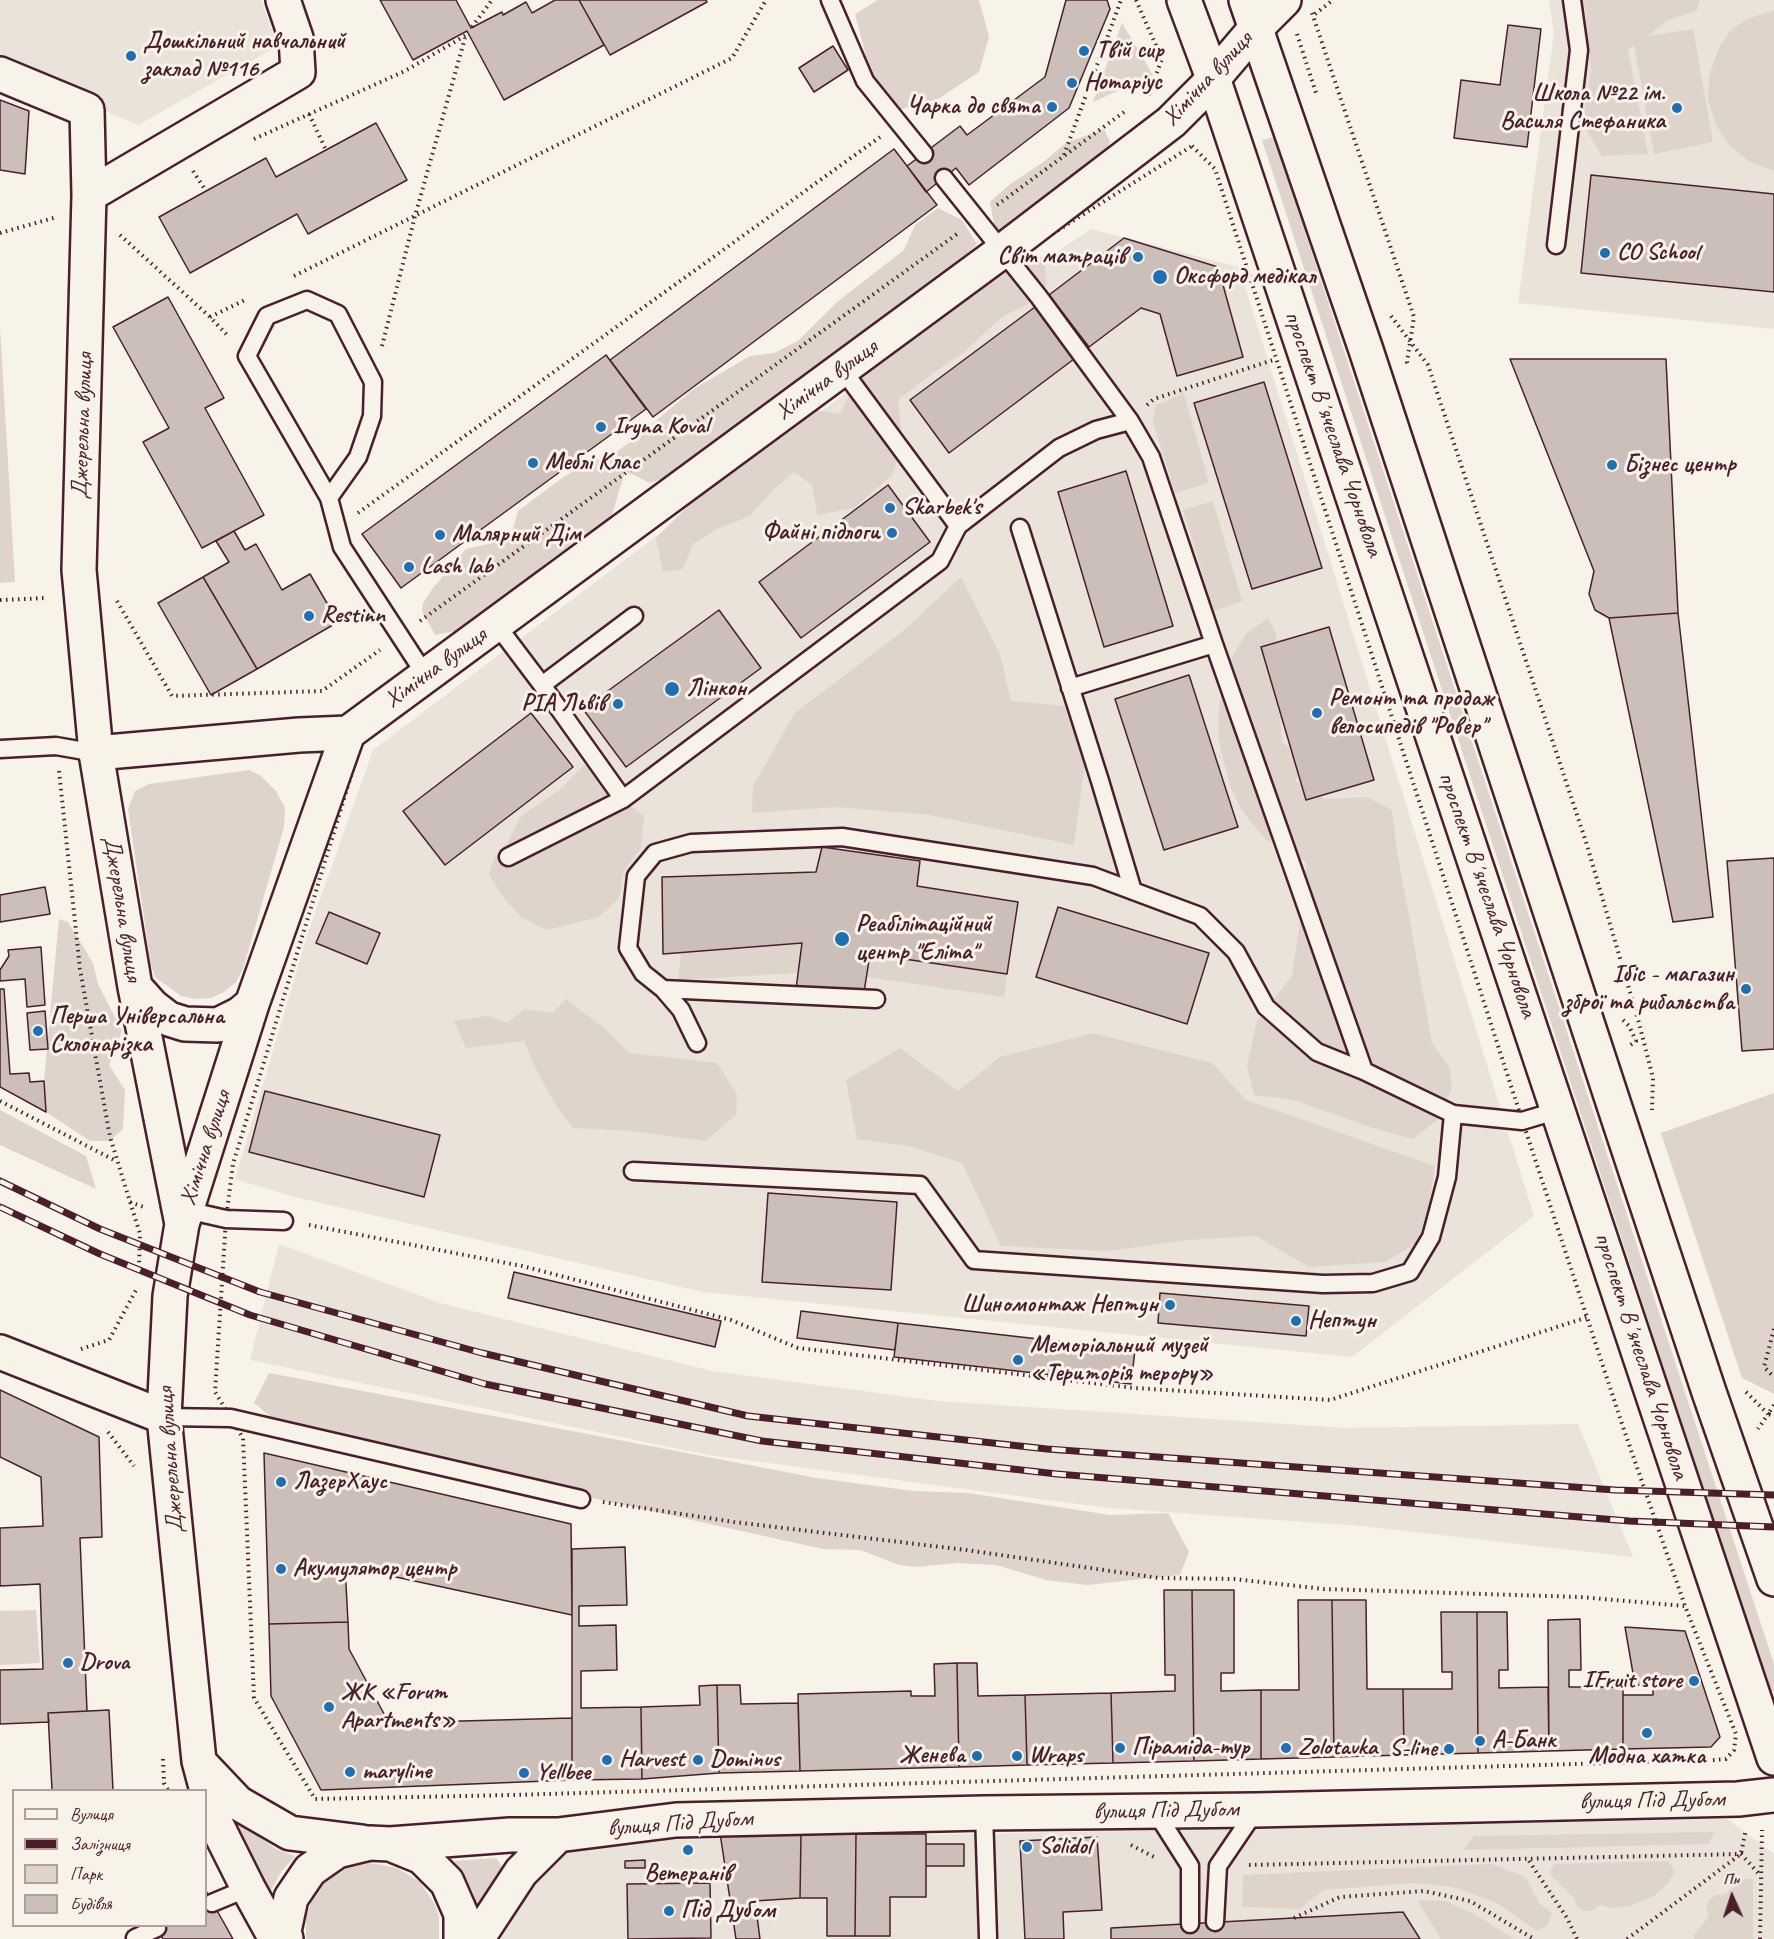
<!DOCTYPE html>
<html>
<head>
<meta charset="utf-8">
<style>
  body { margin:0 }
  #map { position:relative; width:1774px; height:1939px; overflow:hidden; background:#f7f3e8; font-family:Caveat,sans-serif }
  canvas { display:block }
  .legend { position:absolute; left:12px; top:1789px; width:195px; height:138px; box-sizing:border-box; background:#f7f3e8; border:2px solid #b29e9c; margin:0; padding:8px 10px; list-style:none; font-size:18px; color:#4a1f2b }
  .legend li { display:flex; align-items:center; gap:12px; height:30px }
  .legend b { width:30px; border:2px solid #b29e9c }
  .north { position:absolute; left:1702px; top:1867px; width:60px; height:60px; -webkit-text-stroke:4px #f7f3e8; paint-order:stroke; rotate:357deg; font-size:16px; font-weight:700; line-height:24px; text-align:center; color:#4a1f2b }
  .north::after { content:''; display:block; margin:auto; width:21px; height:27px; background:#4a1f2b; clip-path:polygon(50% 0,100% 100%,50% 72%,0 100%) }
</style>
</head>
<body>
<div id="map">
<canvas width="1774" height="1939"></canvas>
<ul class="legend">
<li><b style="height:8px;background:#f7f3e8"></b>Вулиця</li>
<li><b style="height:8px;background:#4a1f2b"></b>Залізниця</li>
<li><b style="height:16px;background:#ded4cc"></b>Парк</li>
<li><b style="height:16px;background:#ccbfb9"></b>Будівля</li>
</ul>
<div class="north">Пн</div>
</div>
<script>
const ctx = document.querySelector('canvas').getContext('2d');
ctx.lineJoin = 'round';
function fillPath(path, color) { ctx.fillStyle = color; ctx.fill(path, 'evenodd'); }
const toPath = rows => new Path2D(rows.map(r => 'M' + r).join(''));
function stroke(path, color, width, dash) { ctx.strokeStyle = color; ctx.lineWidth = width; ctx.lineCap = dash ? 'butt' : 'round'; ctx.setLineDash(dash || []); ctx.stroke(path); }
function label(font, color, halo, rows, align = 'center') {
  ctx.font = font + ' Caveat,sans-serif'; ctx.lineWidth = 6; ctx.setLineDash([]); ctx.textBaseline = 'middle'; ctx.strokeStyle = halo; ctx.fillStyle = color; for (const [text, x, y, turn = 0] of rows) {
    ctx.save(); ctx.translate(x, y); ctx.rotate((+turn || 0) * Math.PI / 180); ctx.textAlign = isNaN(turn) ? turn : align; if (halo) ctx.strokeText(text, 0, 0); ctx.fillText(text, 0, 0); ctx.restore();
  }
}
const built = toPath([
  [0,0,261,0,278,46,138,125,0,65],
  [1549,0,1580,0,1581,2,1582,0,1774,0,1774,329,1518,303,1554,32],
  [1091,229,1239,267,1534,1216,1352,1357,703,1292,291,1196,235,1179,307,936,373,750,855,386],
  [279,1244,440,1303,712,1371,938,1401,1347,1428,1578,1424,1633,1557,1361,1526,1108,1508,708,1455,250,1360],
  [1727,1819,1774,1854,1774,1939,494,1939,566,1842]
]);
const green = toPath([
  [878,0,979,0,989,37,979,72,938,99,898,110,878,101,855,14],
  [1582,0,1700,0,1697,10,1667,21,1647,36,1693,29,1713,142,1654,154,1634,45,1628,50,1648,154,1602,156,1583,124,1591,69,1585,9],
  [1774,10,1774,171,1750,162,1729,145,1716,125,1708,100,1709,76,1718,49,1731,30,1747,19],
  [1122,23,1153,75,1093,102],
  [1104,129,1110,142,1098,170,1011,231,995,229,990,202,1009,185,1042,163,1066,143],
  [1274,137,1774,1664,1774,1691,1770,1692,1262,140],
  [938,208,962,220,977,244,948,273,847,344,676,474,650,483,625,471,611,518,547,562,526,580,482,611,461,630,435,635,422,611,423,603,433,588,466,549,510,539,518,511,562,478,585,464,612,455,634,439,695,388,750,356,774,353,798,341,837,302,904,250,915,225],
  [1044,257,1047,284,1028,304,1003,316,963,353,940,368,898,400,903,447,891,476,854,508,817,515,812,485,794,472,772,491,750,516,717,529,693,544,683,569,663,572,656,538,697,497,760,442,810,409,840,414,858,377,1017,258],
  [0,327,15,582,0,583],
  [1184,393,1209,483,1175,493,1153,422,1156,405],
  [1213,501,1242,601,1214,611,1183,510],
  [961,577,1000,654,1011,701,1064,706,1085,763,1074,845,930,815,836,807,752,813,753,786,795,713,903,631],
  [1268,618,1276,634,1282,742,1307,762,1295,781,1324,799,1367,797,1392,810,1397,851,1432,1043,1449,1067,1452,1088,1437,1120,1413,1139,1373,1128,1294,1100,1254,1095,1247,1066,1257,1021,1292,976,1306,883,1306,862,1282,843,1266,840,1243,812,1231,789,1224,762,1218,736,1219,710,1223,683,1232,657,1246,634],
  [585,764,614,794,644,816,641,848,624,871,619,898,599,917,546,930,521,917,504,898,489,874,494,859,508,842,521,816,560,790],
  [249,770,261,776,276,791,285,808,284,827,243,969,236,982,224,992,211,998,195,999,181,996,155,977,151,965,128,809,135,791,149,784],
  [59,919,68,922,93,963,98,984,122,1031,109,1065,125,1090,123,1129,109,1141,90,1141,46,1112,44,1081],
  [802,943,798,973,678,980,681,952],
  [870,954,1007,974,1004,997,867,977],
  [566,999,604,1028,629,1053,717,1063,737,1094,736,1115,705,1141,632,1131,573,1128,555,1104,537,1071,524,1041,466,1048,454,1021,487,1016,508,1023,524,1009,553,1013],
  [1093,1033,1212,1063,1246,1100,1435,1166,1429,1204,1417,1243,1385,1262,1309,1267,1256,1236,1187,1240,1109,1251,1001,1246,962,1163,908,1146,857,1139,846,1080,900,1048,958,1091,1000,1057],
  [1774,1093,1774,1394,1742,1378,1661,1133],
  [0,1110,86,1156,96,1189,0,1145],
  [269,1373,817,1478,914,1491,968,1493,1110,1515,1168,1513,1189,1552,1180,1575,1087,1585,1046,1580,996,1565,956,1563,917,1567,899,1565,860,1550,823,1549,529,1484,407,1448,337,1441,286,1429,254,1403],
  [36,1610,40,1663,0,1665,0,1611],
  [226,1812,276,1849,295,1856,281,1872,270,1892],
  [1714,1832,1709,1844,1464,1850,1474,1836],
  [496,1858,506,1872,477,1915,474,1894,465,1877,454,1861],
  [1667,1861,1672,1866,1674,1873,1668,1883,1654,1896,1630,1906,1613,1908,1600,1905,1591,1911,1584,1911,1577,1906,1574,1898,1552,1876,1550,1872,1554,1864],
  [371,1863,397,1868,420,1882,434,1903,439,1916,439,1939,306,1939,306,1918,310,1905,324,1883,334,1874,346,1868],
  [1492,1864,1525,1877,1540,1904,1552,1913,1548,1925,1537,1931,1497,1903,1453,1887,1413,1883,1324,1890,1299,1909,1242,1907,1243,1875],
  [1745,1879,1753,1879,1753,1939,1694,1939,1694,1935,1709,1916,1706,1906,1710,1899,1716,1895,1724,1895],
  [1417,1900,1445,1901,1476,1915,1514,1939,1441,1939]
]);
const building = toPath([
  [380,0,456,0,471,28,502,12,503,15,526,2,532,13,555,0,579,0,604,45,504,100,467,31,413,60,380,0],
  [579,0,706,0,707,2,610,55,579,0],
  [1066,0,1107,0,1110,9,1069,108,969,185,956,168,926,192,907,166,960,126,967,135,1045,77,1066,0],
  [1508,25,1541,29,1527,147,1454,138,1461,80,1500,85,1508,25],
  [833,46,848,70,814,92,799,68,833,46],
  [0,100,29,111,25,174,0,170,0,100],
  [376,123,407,180,308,234,297,214,190,273,159,217,266,158,276,177,376,123],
  [894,149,937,205,653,417,610,360,894,149],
  [1591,175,1774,194,1774,292,1581,273,1591,175],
  [1124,238,1218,267,1243,357,1177,376,1160,314,1141,308,1089,347,1049,295,1124,238],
  [168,297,224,398,205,408,264,515,202,548,143,442,169,428,113,327,168,297],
  [1035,307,1074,359,949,453,910,400,1035,307],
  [606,355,646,409,401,588,362,534,606,355],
  [1510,359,1666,359,1678,613,1609,618,1595,610,1589,594,1594,571,1510,359],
  [1264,382,1322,568,1252,589,1194,403,1264,382],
  [1126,471,1173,626,1104,647,1058,492,1126,471],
  [888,485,930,542,801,638,759,582,888,485],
  [234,531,245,550,256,544,282,590,310,574,338,622,257,669,203,577,229,562,216,541,234,531],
  [203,577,257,669,211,695,158,603,203,577],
  [719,610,761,668,626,767,583,709,719,610],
  [1678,613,1713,917,1673,922,1609,618,1678,613],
  [1329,627,1374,780,1306,800,1261,647,1329,627],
  [1189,675,1238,827,1164,850,1115,699,1189,675],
  [531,713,573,767,445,865,403,811,531,713],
  [822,847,920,861,917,886,1018,902,1007,974,870,954,864,992,796,989,802,943,663,954,662,877,816,872,822,847],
  [1774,858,1774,1049,1742,1051,1727,861,1774,858],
  [45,887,50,914,0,922,0,895,45,887],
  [1058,907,1209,953,1187,1024,1036,977,1058,907],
  [329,912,380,933,367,964,316,943,329,912],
  [41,947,45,1005,27,1007,25,979,0,981,0,970,9,956,8,950,41,947],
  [0,989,4,989,10,1074,29,1073,30,1082,44,1081,46,1112,0,1087,0,989],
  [45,1011,48,1049,30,1050,27,1013,45,1011],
  [265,1091,440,1135,424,1197,249,1152,265,1091],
  [768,1193,897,1202,891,1290,762,1282,768,1193],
  [514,1272,721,1321,715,1347,508,1298,514,1272],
  [1160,1293,1309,1306,1306,1336,1158,1323,1160,1293],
  [801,1311,898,1323,895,1350,797,1338,801,1311],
  [898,1323,1135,1350,1131,1384,894,1357,898,1323],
  [0,1390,99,1437,102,1537,80,1538,87,1711,48,1713,49,1722,0,1724,0,1670,43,1669,40,1584,0,1586,0,1528,43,1526,41,1477,0,1457,0,1390],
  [264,1453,571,1524,572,1615,345,1566,348,1622,269,1624,264,1453],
  [625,1547,627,1605,579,1606,579,1626,616,1625,617,1670,581,1671,581,1708,641,1707,642,1779,572,1780,572,1549,625,1547],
  [1164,1590,1192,1590,1194,1761,1113,1763,1111,1693,1175,1691,1175,1675,1165,1675,1164,1590],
  [1192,1590,1234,1590,1234,1673,1221,1673,1221,1691,1261,1690,1261,1759,1194,1761,1192,1590],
  [1298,1600,1332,1600,1334,1757,1261,1759,1261,1690,1299,1690,1298,1600],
  [1332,1600,1366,1600,1367,1689,1403,1689,1404,1755,1334,1757,1332,1600],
  [1441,1612,1477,1612,1478,1753,1404,1755,1403,1689,1452,1689,1452,1672,1442,1672,1441,1612],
  [1477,1612,1507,1612,1508,1670,1499,1670,1499,1688,1548,1687,1549,1751,1478,1753,1477,1612],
  [1580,1619,1581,1670,1569,1670,1569,1687,1623,1687,1623,1749,1549,1751,1548,1620,1580,1619],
  [348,1622,349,1649,389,1723,572,1718,572,1780,321,1790,271,1696,269,1624,348,1622],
  [1625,1627,1685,1631,1720,1737,1711,1747,1623,1749,1623,1695,1653,1695,1653,1685,1635,1685,1625,1627],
  [957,1663,977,1663,978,1696,1025,1695,1027,1765,959,1767,957,1663],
  [957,1663,959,1767,800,1771,798,1694,911,1691,911,1696,935,1696,934,1664,957,1663],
  [717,1685,719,1773,642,1779,641,1707,700,1705,699,1686,717,1685],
  [717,1685,740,1685,741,1704,798,1703,800,1771,719,1773,717,1685],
  [1111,1693,1113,1763,1027,1765,1025,1695,1111,1693],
  [109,1710,113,1790,52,1790,48,1713,109,1710],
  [720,1833,801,1834,800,1898,755,1901,760,1939,736,1939,720,1833],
  [801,1834,856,1834,855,1936,827,1936,827,1898,800,1898,801,1834],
  [856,1834,926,1834,926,1897,890,1897,890,1936,855,1936,856,1834],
  [1097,1837,1102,1910,1063,1912,1064,1939,1025,1939,1020,1841,1097,1837],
  [926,1844,964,1844,964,1866,926,1866,926,1844],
  [645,1860,645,1868,625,1868,625,1861,645,1860],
  [710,1883,711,1938,628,1939,627,1884,710,1883],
  [206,1891,233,1939,163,1939,156,1926,206,1926,206,1891],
  [1403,1912,1420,1939,1111,1939,1111,1928,1403,1912]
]);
const path = toPath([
  [1136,0,1162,59,1148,96],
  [1312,13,1414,317,1407,362,1409,366],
  [1315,14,1333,0],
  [472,27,492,0],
  [1297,34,1316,93],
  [309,114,326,150],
  [254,139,405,71,468,34],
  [1192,146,1215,169,1511,1086,1622,1424,1685,1606,1736,1734,1734,1750,1726,1759,1713,1760,513,1795,315,1799,254,1698,243,1438,215,1392,226,1219,233,1164,361,743,831,389,1009,261,1192,146],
  [1064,155,1121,0],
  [193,171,206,191],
  [997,205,1124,112],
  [0,233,57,217],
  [120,235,210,317,229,337],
  [294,276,732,58,766,0],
  [1391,316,1428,365,1586,842,1639,1023,1653,1078,1652,1110],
  [210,317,247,299],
  [382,346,415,216,465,38],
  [1147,405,1154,399,1273,360],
  [358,513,880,137],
  [0,600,46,598],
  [117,601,172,696,322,691,380,650],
  [420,621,957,234],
  [59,771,80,969,110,1137,140,1234,139,1268],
  [1623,1020,1629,1026,1636,1041,1629,1046],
  [0,1101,116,1161],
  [130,1202,146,1208],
  [309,1225,522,1266,731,1320,798,1348,1134,1388,1330,1400,1588,1317],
  [1774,1329,1764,1367,1774,1377],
  [81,1349,109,1340,136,1290],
  [1746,1392,1768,1414,1758,1429],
  [1774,1405,1768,1414,1774,1416],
  [108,1432,134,1466],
  [603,1502,734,1522,966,1550,1159,1578,1234,1579,1324,1589,1580,1597,1685,1606],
  [163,1759,164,1783,168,1790],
  [1131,1845,1154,1857],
  [1529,1861,1567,1918,1577,1939],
  [1249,1865,1741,1854,1761,1876],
  [1294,1918,1340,1897,1424,1891,1470,1901,1534,1939],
  [1627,1939,1741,1854,1746,1829],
  [1760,1939,1762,1830]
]);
const lane = toPath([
  [830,0,865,81,924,154],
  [944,178,1039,297,1130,421],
  [1556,245,1579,50,1572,0],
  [842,369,958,526],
  [329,498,358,457,372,416,373,382,338,314,307,300,267,316,247,356,329,498,342,547,426,676],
  [1020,528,1100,781,1133,891],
  [496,624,542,685,634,616],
  [542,685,623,799],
  [1070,688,1214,644],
  [0,749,56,746,96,753],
  [508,857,623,799,940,561,958,526,1059,448,1096,430,1130,421,1151,457,1214,644,1364,1071],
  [663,989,681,1010,697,1043],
  [876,999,663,989,643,973,628,948,636,876,655,853,691,843,842,837,1093,876,1200,916,1236,952,1266,1007,1317,1052,1364,1071,1453,1114,1522,1121,1559,1110],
  [633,1171,920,1185,974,1260,1323,1284,1373,1283,1410,1272,1431,1237,1447,1177,1453,1114],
  [186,1210,226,1219,284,1221],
  [164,1417,231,1418,581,1499],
  [1155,1811,1190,1866,1190,1924],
  [984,1813,988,1937],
  [212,1903,248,1888],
  [1215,1922,1218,1866,1256,1810],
  [135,1938,157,1928]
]);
const street = toPath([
  [0,74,87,110,89,195,79,570,96,753],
  [89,195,298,72,296,38,283,0]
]);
const secondary = toPath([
  [135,987,152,1006,169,1019,185,1024,218,1025,240,1014,252,1004],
  [182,1224,252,1004,348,733,1001,252,1171,122,1205,88,1256,28,1284,0],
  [0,1352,164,1417],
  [202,1765,238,1803,290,1833,362,1842],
  [390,1844,510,1835,558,1835,676,1820,984,1813,1256,1810,1738,1799,1774,1795],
  [276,1939,248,1888,216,1824,199,1761,164,1417,170,1296,182,1224,135,987,96,753,299,735,348,733],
  [286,1939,284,1931,291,1898,310,1870,337,1851,370,1843,390,1844,422,1857,447,1882,461,1914,461,1939],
  [477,1939,521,1872,558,1835]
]);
const primary = toPath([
  [1184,0,1213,78,1774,1758],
  [1246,0,1366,350,1616,1111,1709,1392,1774,1579]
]);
const rail = toPath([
  [0,1181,100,1229,260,1292,482,1353,748,1416,1047,1449,1615,1490,1774,1495],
  [0,1207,100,1254,250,1315,485,1384,762,1441,1057,1474,1629,1521,1774,1527]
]);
const markers = [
  [1084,51,6,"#1f6fb2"],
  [131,56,6,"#1f6fb2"],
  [1072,83,6,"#1f6fb2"],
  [1052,107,6,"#1f6fb2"],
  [1677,108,6,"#1f6fb2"],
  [1605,253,6,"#1f6fb2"],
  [1138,257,6,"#1f6fb2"],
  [1160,277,8,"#1f6fb2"],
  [601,427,6,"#1f6fb2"],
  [533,463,6,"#1f6fb2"],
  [1612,465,6,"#1f6fb2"],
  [890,508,6,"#1f6fb2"],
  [892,533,6,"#1f6fb2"],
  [440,535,6,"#1f6fb2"],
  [409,567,6,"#1f6fb2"],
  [309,616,6,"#1f6fb2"],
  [672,689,8,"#1f6fb2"],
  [618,704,6,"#1f6fb2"],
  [1317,713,6,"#1f6fb2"],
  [842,939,8,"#1f6fb2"],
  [1746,989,6,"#1f6fb2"],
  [38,1031,6,"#1f6fb2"],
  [1170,1305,6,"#1f6fb2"],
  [1296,1321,6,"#1f6fb2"],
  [1018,1360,6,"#1f6fb2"],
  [281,1482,6,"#1f6fb2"],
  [281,1569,6,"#1f6fb2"],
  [68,1663,6,"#1f6fb2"],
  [1694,1681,6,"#1f6fb2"],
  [329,1707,6,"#1f6fb2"],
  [1647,1733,6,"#1f6fb2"],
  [1480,1741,6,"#1f6fb2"],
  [1120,1748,6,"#1f6fb2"],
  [1286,1748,6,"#1f6fb2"],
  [1449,1749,6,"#1f6fb2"],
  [977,1756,6,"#1f6fb2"],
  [1017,1756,6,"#1f6fb2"],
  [607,1760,6,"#1f6fb2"],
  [698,1760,6,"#1f6fb2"],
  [350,1772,6,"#1f6fb2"],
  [524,1773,6,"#1f6fb2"],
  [1027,1847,6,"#1f6fb2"],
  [688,1850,6,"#1f6fb2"],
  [669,1911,6,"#1f6fb2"]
];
const poiNames = [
  ["Дошкільний навчальний",143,42],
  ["заклад №116",143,70],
  ["Твій сир",1096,51],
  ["Нотаріус",1084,83],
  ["Школа №22 ім.",1665,94,"right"],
  ["Василя Стефаника",1665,122,"right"],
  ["Чарка до свята",1040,107,"right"],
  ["CO School",1617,253],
  ["Світ матраців",1126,257,"right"],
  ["Оксфорд медікал",1174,277],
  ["Iryna Koval",613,427],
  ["Меблі Клас",545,463],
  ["Бізнес центр",1624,465],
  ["Skarbek's",902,508],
  ["Файні підлоги",880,533,"right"],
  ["Малярний Дім",452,535],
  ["Lash lab",421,567],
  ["Restinn",321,616],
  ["Лінкон",686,689],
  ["Ремонт та продаж",1329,699],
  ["велосипедів \"Ровер\"",1329,727],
  ["РІА Львів",606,704,"right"],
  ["Реабілітаційний",856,925],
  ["центр \"Еліта\"",856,953],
  ["Ібіс - магазин",1734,975,"right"],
  ["зброї та рибальства",1734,1003,"right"],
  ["Перша Універсальна",50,1017],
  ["Склонарізка",50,1045],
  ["Шиномонтаж Нептун",1158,1305,"right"],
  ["Нептун",1308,1321],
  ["Меморіальний музей",1030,1346],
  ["«Територія терору»",1030,1374],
  ["ЛазерХаус",293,1482],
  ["Акумулятор центр",293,1569],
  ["Drova",80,1663],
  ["IFruit store",1682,1681,"right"],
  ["ЖК «Forum",341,1693],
  ["Apartments»",341,1721],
  ["А-Банк",1492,1741],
  ["Піраміда-тур",1132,1748],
  ["Zolotavka",1298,1748],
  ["S-line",1437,1749,"right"],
  ["Женева",965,1756,"right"],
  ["Wraps",1029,1756],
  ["Модна хатка",1647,1757,"center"],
  ["Harvest",619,1760],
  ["Dominus",710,1760],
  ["maryline",362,1772],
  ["Yellbee",536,1773],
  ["Solidol",1039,1847],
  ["Ветеранів",688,1874,"center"],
  ["Під Дубом",681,1911]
];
const streetNames = [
  ["Хімічна вулиця",1208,79,-47],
  ["Хімічна вулиця",827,380,-36],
  ["Джерельна вулиця",83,426,-88],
  ["проспект Вʼячеслава Чорновола",1333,434,71],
  ["Хімічна вулиця",436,668,-36],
  ["проспект Вʼячеслава Чорновола",1487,895,71],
  ["Джерельна вулиця",122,909,81],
  ["Хімічна вулиця",206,1148,-72],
  ["проспект Вʼячеслава Чорновола",1641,1356,72],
  ["Джерельна вулиця",171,1460,-94],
  ["вулиця Під Дубом",1652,1801,-1],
  ["вулиця Під Дубом",1166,1811,-1],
  ["вулиця Під Дубом",680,1824,-4]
];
fillPath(built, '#eae3da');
fillPath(green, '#ded4cc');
fillPath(building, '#ccbfb9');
stroke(building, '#4a1f2b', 1.5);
stroke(lane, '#4a1f2b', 21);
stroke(street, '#4a1f2b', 38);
stroke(secondary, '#4a1f2b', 38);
stroke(primary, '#4a1f2b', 38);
stroke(path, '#4a1f2b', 4, [1.5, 4.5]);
stroke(lane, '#f7f3e8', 16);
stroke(street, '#f7f3e8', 33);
stroke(secondary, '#f7f3e8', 33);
stroke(primary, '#f7f3e8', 33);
stroke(rail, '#4a1f2b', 7);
stroke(rail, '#f7f3e8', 4.5, [14]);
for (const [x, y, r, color] of markers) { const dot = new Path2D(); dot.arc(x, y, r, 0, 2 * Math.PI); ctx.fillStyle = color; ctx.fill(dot); stroke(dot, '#f7f3e8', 2); }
label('bold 24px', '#4a1f2b', '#f7f3e8', poiNames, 'left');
label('24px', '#4a1f2b', '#f7f3e8', streetNames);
</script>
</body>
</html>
